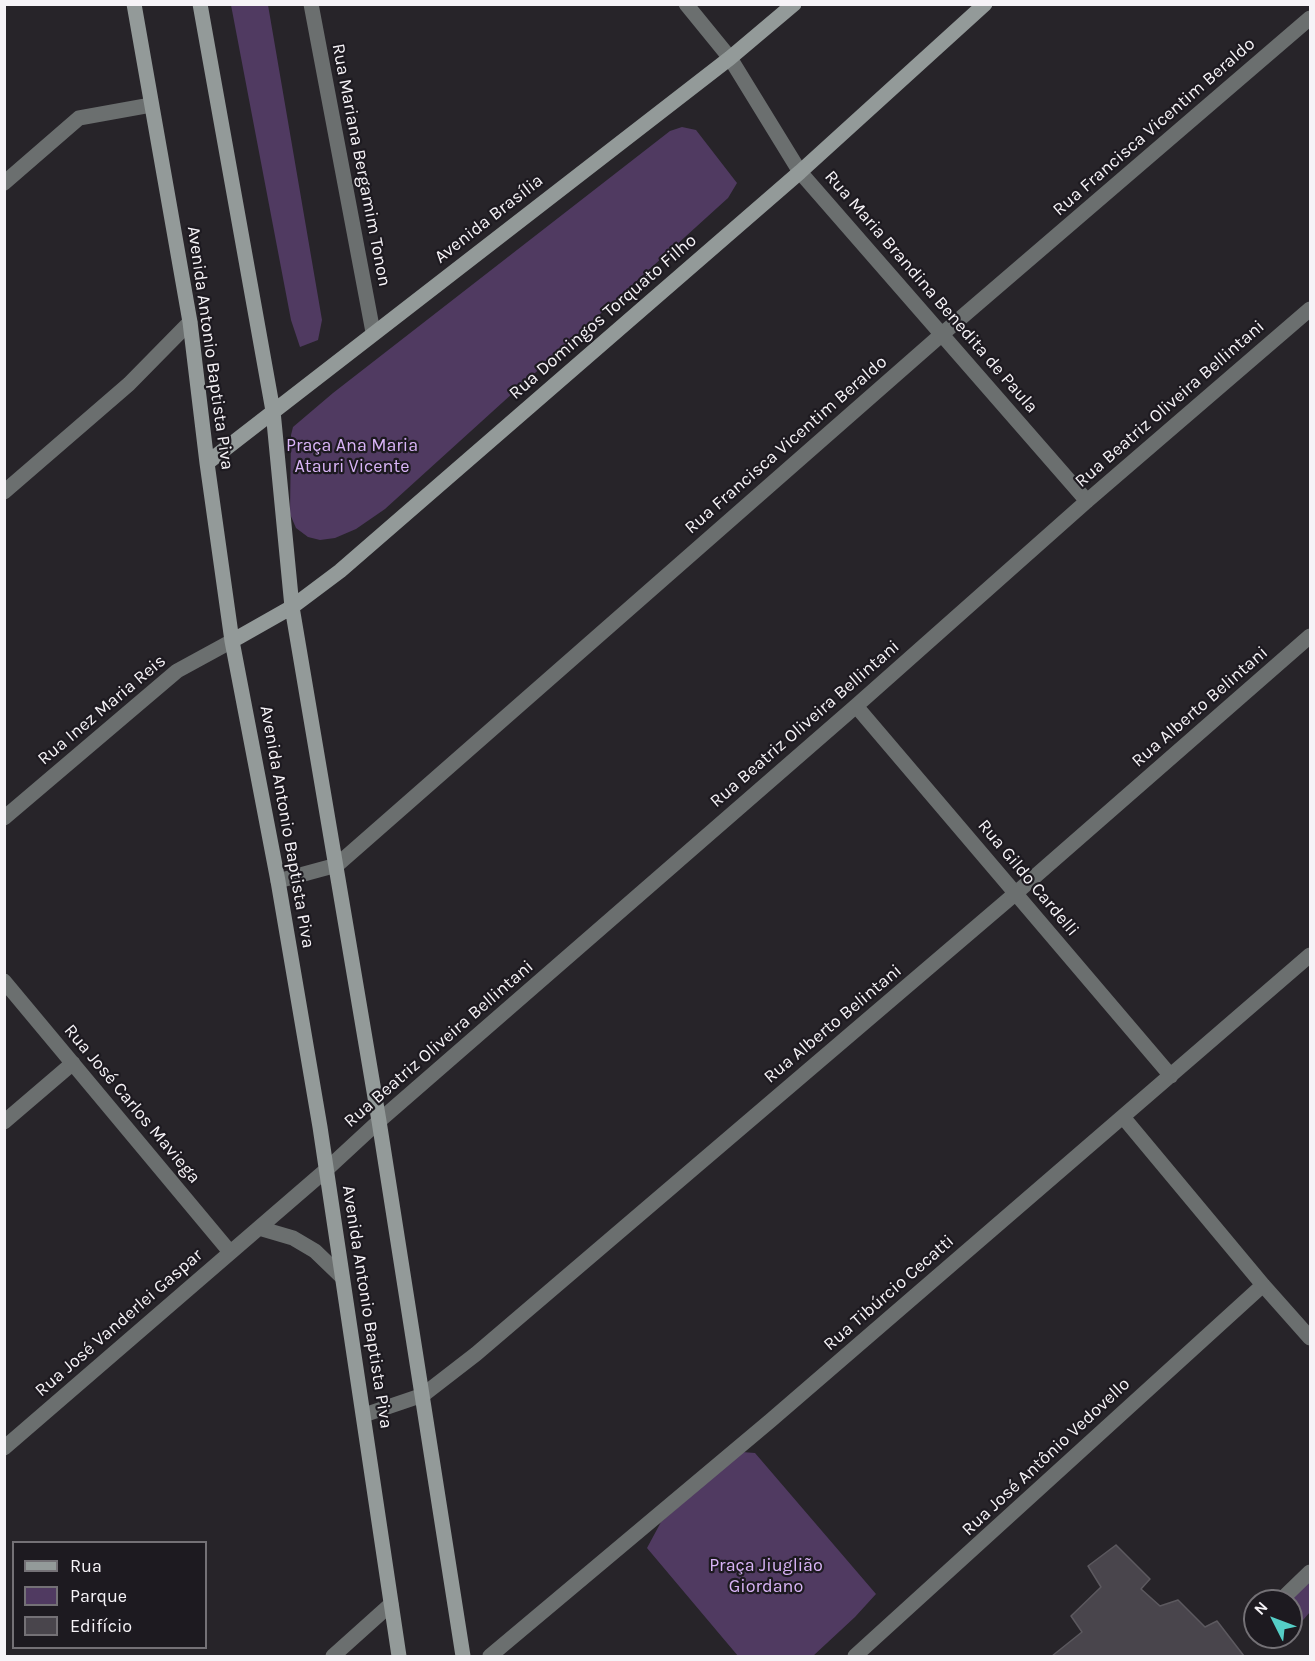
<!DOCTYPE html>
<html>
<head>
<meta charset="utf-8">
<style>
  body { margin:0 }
  #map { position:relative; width:1315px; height:1661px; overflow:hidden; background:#272429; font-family:Karla,sans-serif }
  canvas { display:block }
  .frame { position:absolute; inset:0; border:6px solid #f6f3f7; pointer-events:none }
  .legend { position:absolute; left:12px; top:1541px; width:195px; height:108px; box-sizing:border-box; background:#1d1a20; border:2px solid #747176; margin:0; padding:8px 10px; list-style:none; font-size:18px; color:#f6f3f7 }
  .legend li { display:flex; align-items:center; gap:12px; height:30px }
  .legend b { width:30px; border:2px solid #747176 }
  .north { position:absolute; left:1243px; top:1589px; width:60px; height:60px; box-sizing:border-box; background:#1d1a20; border:2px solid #747176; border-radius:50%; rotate:312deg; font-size:16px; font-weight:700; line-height:24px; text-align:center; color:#f6f3f7 }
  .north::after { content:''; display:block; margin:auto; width:21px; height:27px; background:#55cec6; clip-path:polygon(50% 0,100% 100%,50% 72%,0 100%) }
</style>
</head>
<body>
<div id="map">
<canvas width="1315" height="1661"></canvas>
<div class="frame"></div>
<ul class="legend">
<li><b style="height:8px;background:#939a99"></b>Rua</li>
<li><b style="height:16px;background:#503a61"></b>Parque</li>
<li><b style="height:16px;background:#49454c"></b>Edifício</li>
</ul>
<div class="north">N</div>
</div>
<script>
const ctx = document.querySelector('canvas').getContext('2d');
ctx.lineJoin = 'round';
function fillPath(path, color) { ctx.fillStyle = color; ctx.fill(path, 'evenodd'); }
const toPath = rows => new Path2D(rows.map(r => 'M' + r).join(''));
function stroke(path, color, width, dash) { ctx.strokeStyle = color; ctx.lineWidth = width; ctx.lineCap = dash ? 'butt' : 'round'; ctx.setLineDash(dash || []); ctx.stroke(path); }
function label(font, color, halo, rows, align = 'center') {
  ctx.font = font + ' Karla,sans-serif'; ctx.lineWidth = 4.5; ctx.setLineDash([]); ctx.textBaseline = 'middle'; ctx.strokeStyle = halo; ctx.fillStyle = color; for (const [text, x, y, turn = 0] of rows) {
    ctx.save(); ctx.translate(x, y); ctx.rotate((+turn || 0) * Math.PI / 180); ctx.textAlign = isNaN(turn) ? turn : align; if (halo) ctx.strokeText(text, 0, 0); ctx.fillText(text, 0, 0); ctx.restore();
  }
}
const green = toPath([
  [231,5,268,5,322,320,318,340,300,347,291,320],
  [682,127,696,130,737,183,728,198,385,509,356,529,335,538,320,540,308,537,296,528,290,514,291,435,293,427,333,393,670,131],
  [742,1452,755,1453,876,1594,855,1617,813,1656,738,1656,647,1548,661,1522],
  [1310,1579,1310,1612,1291,1634,1291,1601,1287,1601]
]);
const building = toPath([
  [1116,1545,1150,1579,1141,1589,1160,1606,1178,1600,1205,1627,1217,1621,1244,1656,1052,1656,1082,1632,1071,1616,1101,1587,1088,1566,1116,1545]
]);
const street = toPath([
  [311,4,373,332],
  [686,4,730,58,800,172,1087,501],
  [4,183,79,118,151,105],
  [4,492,129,384,190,322],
  [856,706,1171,1076],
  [4,818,177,671,232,641],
  [278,881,337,865,941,335,1310,18],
  [4,981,230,1252],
  [1123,1117,1263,1285,1310,1338],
  [4,1122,73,1063],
  [259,1228,293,1238,315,1251,342,1277],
  [364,1415,423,1395,476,1354,1016,893,1310,636],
  [4,1448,326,1170,379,1121,856,706,1087,501,1310,309],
  [1280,1601,1310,1572],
  [333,1656,391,1604],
  [490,1656,770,1421,1310,955],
  [855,1656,1263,1285]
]);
const secondary = toPath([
  [134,4,190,322,207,463,232,641,278,881,320,1127,399,1656],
  [200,4,273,411,292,607,379,1121,463,1656],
  [207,463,730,58,794,4],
  [232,641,292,607,340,571,800,172,985,4]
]);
const streetNames = [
  ["Rua Francisca Vicentim Beraldo",1154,127,-41],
  ["Rua Mariana Bergamim Tonon",361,165,79],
  ["Avenida Brasília",489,219,-38],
  ["Rua Maria Brandina Benedita de Paula",931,292,49],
  ["Rua Domingos Torquato Filho",603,317,-41],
  ["Avenida Antonio Baptista Piva",210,348,82],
  ["Rua Beatriz Oliveira Bellintani",1170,404,-41],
  ["Rua Francisca Vicentim Beraldo",786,445,-41],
  ["Rua Alberto Belintani",1200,707,-41],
  ["Rua Inez Maria Reis",102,710,-40],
  ["Rua Beatriz Oliveira Bellintani",805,724,-41],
  ["Avenida Antonio Baptista Piva",287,827,80],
  ["Rua Gildo Cardelli",1028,878,50],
  ["Rua Alberto Belintani",833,1024,-40],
  ["Rua Beatriz Oliveira Bellintani",439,1044,-41],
  ["Rua José Carlos Maviega",132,1104,50],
  ["Rua Tibúrcio Cecatti",889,1293,-41],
  ["Avenida Antonio Baptista Piva",367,1307,81],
  ["Rua José Vanderlei Gaspar",119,1323,-41],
  ["Rua José Antônio Vedovello",1046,1457,-43]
];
const parkNames = [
  ["Praça Ana Maria",352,446],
  ["Atauri Vicente",352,467],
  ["Praça Jiuglião",766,1566],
  ["Giordano",766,1587]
];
fillPath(green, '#503a61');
fillPath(building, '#49454c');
stroke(building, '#5c595f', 1.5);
stroke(street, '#6b6f6f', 15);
stroke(secondary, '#939a99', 15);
label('18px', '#f6f3f7', '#1d1a20', streetNames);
label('18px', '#d9b4f7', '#1d1a20', parkNames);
</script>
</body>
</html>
